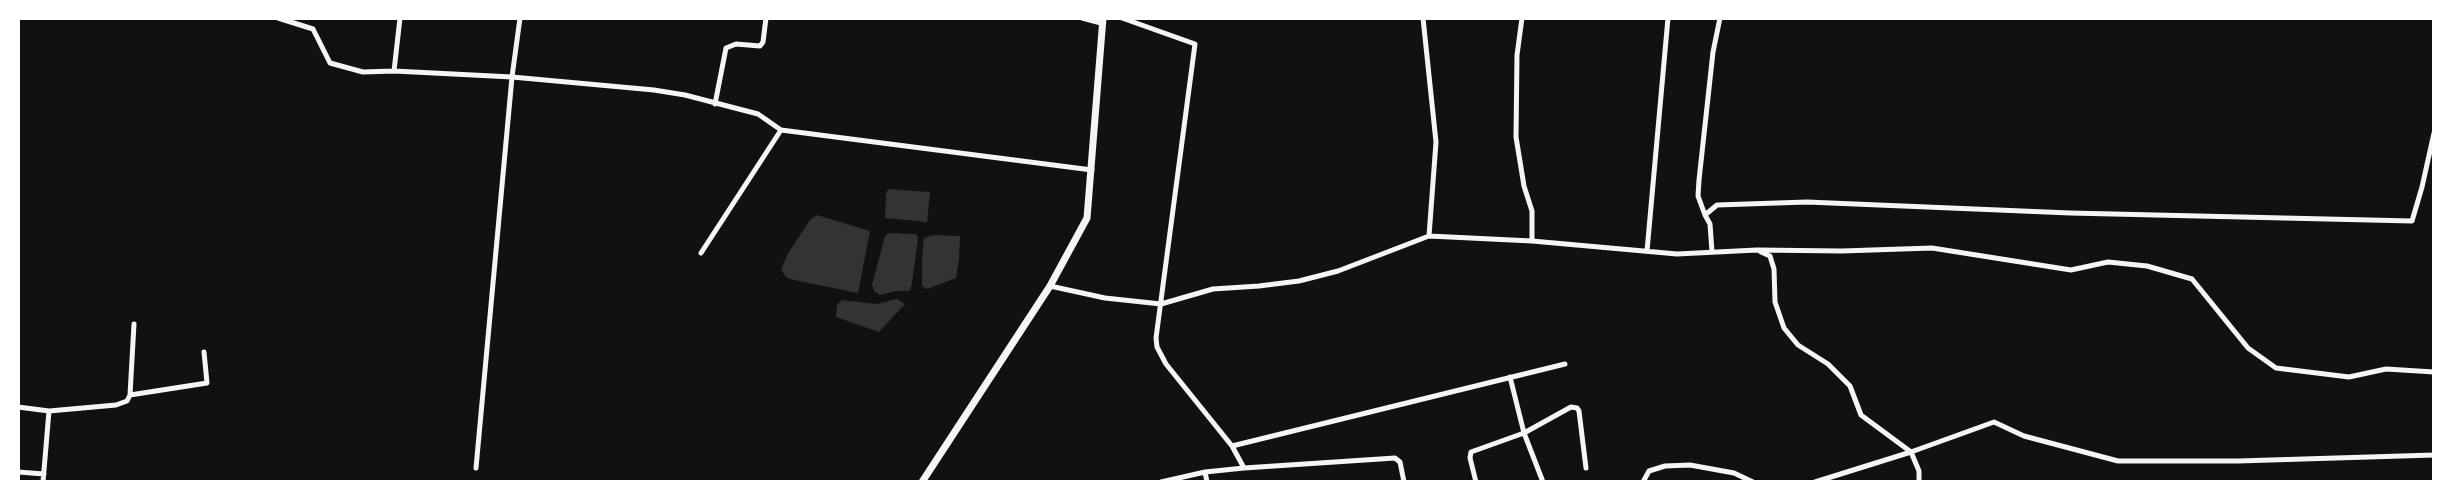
<!DOCTYPE html>
<html>
<head>
<meta charset="utf-8">
<style>
  body { margin:0 }
  #map { position:relative; width:2452px; height:500px; overflow:hidden; background:#111; font-family:Manrope,sans-serif }
  canvas { display:block }
  .frame { position:absolute; inset:0; border:20px solid #fff; pointer-events:none }
</style>
</head>
<body>
<div id="map">
<canvas width="2452" height="500"></canvas>
<div class="frame"></div>
</div>
<script>
const ctx = document.querySelector('canvas').getContext('2d');
ctx.lineJoin = 'round';
function fillPath(path, color) { ctx.fillStyle = color; ctx.fill(path, 'evenodd'); }
const toPath = rows => new Path2D(rows.map(r => 'M' + r).join(''));
function stroke(path, color, width, dash) { ctx.strokeStyle = color; ctx.lineWidth = width; ctx.lineCap = dash ? 'butt' : 'round'; ctx.setLineDash(dash || []); ctx.stroke(path); }
const water = toPath([
  [888,189,930,192,927,222,885,218,886,194],
  [817,215,870,231,858,293,794,280,787,278,781,270,787,255,810,220],
  [890,233,916,234,918,238,912,283,910,291,896,291,880,295,874,291,872,285,885,236],
  [933,235,960,236,959,259,956,278,927,289,922,286,922,258,924,238],
  [897,299,905,304,879,332,836,317,837,305,842,300,877,304]
]);
const minor = toPath([
  [278,18,313,29,330,63,363,72,394,71,512,77,654,90,685,95,758,114,781,130,1092,170],
  [1082,18,1101,23],
  [1122,18,1195,44,1156,338,1157,347,1166,364,1232,446,1565,364],
  [1423,18,1436,142,1429,236],
  [1522,18,1517,55,1516,137,1524,186,1532,211,1532,241],
  [394,71,400,18],
  [715,104,726,48,736,44,760,46,763,42,766,18],
  [1705,215,1698,196,1699,180,1713,52,1720,18],
  [1647,251,1668,18],
  [1712,252,1710,224,1705,215,1717,205,1807,202,2070,213,2412,221,2422,187,2434,133],
  [1761,252,1770,256,1774,269,1775,302,1784,328,1798,345,1828,364,1850,386,1861,415,1911,452,1919,471,1919,482],
  [701,253,781,130],
  [1050,286,1105,298,1161,304,1213,289,1259,286,1299,281,1338,271,1429,236,1532,241,1677,254,1757,250,1842,251,1932,248,2071,270,2108,262,2147,266,2192,279,2248,348,2276,368,2349,377,2386,369,2434,372],
  [1510,377,1524,433,1543,482],
  [130,395,207,383,204,352],
  [18,407,49,411,116,405,127,401,130,395,134,324],
  [476,468,512,77,520,18],
  [1244,468,1395,458,1400,462,1404,482],
  [18,472,44,474],
  [1205,472,1207,482],
  [43,482,49,411],
  [1161,482,1205,472,1244,468,1232,446],
  [1476,482,1470,458,1471,452,1524,433,1571,407,1577,408,1579,411,1586,468],
  [1643,482,1649,471,1665,466,1690,465,1734,473,1753,482],
  [1815,482,1911,452,1994,422,2024,436,2118,461,2238,461,2434,455]
]);
const tertiary = toPath([
  [922,482,1050,286,1087,218,1103,18]
]);
fillPath(water, '#333');
stroke(minor, '#f5f5f5', 5);
stroke(tertiary, '#f5f5f5', 7);
</script>
</body>
</html>
